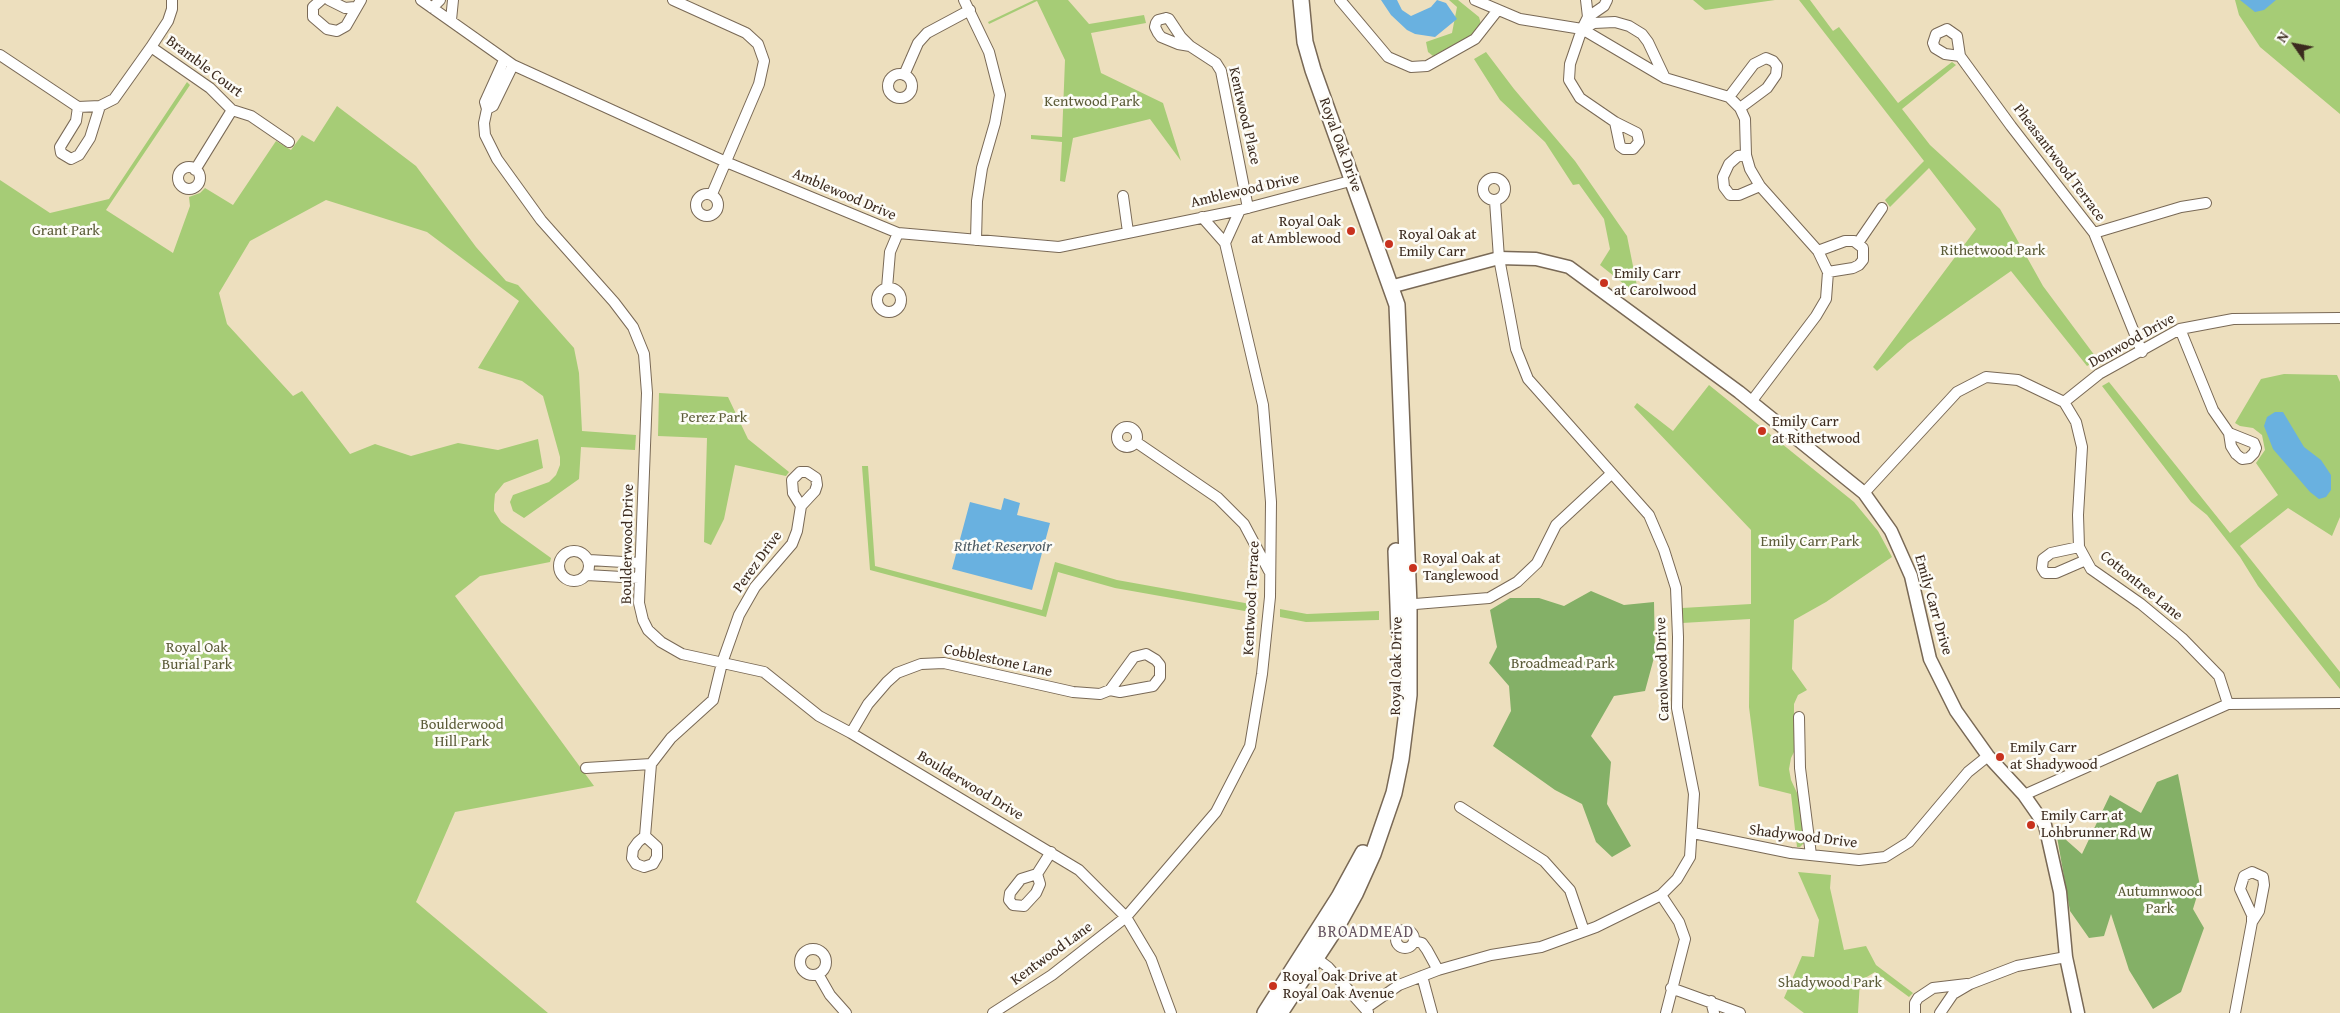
<!DOCTYPE html>
<html>
<head>
<meta charset="utf-8">
<style>
  body { margin:0 }
  #map { position:relative; width:2340px; height:1013px; overflow:hidden; background:#eddfbe; font-family:"Gentium Book Plus",serif }
  canvas { display:block }
  .north { position:absolute; left:2270px; top:20px; width:50px; height:50px; -webkit-text-stroke:4px #fdfcf7; paint-order:stroke; rotate:303deg; font-size:14px; font-weight:700; line-height:20px; text-align:center; color:#3b2a1e }
  .north::after { content:''; display:block; margin:auto; width:18px; height:22px; background:#3b2a1e; clip-path:polygon(50% 0,100% 100%,50% 72%,0 100%) }
</style>
</head>
<body>
<div id="map">
<canvas width="2340" height="1013"></canvas>
<div class="north">N</div>
</div>
<script>
const ctx = document.querySelector('canvas').getContext('2d');
ctx.lineJoin = 'round';
function fillPath(path, color) { ctx.fillStyle = color; ctx.fill(path, 'evenodd'); }
const toPath = rows => new Path2D(rows.map(r => 'M' + r).join(''));
function stroke(path, color, width, dash) { ctx.strokeStyle = color; ctx.lineWidth = width; ctx.lineCap = dash ? 'butt' : 'round'; ctx.setLineDash(dash || []); ctx.stroke(path); }
function label(font, color, halo, rows, align = 'center') {
  ctx.font = font + ' "Gentium Book Plus",serif'; ctx.lineWidth = 5; ctx.setLineDash([]); ctx.textBaseline = 'middle'; ctx.strokeStyle = halo; ctx.fillStyle = color; for (const [text, x, y, turn = 0] of rows) {
    ctx.save(); ctx.translate(x, y); ctx.rotate((+turn || 0) * Math.PI / 180); ctx.textAlign = isNaN(turn) ? turn : align; if (halo) ctx.strokeText(text, 0, 0); ctx.fillText(text, 0, 0); ctx.restore();
  }
}
const green = toPath([
  [1034,0,1068,0,1089,24,1144,15,1146,23,1091,33,1101,73,1163,103,1181,161,1150,119,1073,138,1065,182,1060,181,1062,142,1031,139,1031,135,1062,137,1065,60,1037,1,989,24,988,22],
  [1449,0,1458,0,1479,17,1481,24,1470,36,1433,56,1428,52,1426,42,1452,33,1457,7],
  [1693,0,1775,0,1705,10],
  [1799,0,1810,0,1833,31,1839,27,1898,103,1952,62,1956,65,1902,109,1930,145,2000,209,2043,286,2098,360,2087,366,2011,271,1908,343,1877,371,1873,367,1976,229,1929,168,1890,207,1885,200,1924,161],
  [2235,0,2340,0,2340,114,2260,47,2239,15],
  [1486,52,1514,89,1575,161,1627,236,1639,296,1600,265,1610,249,1604,219,1579,184,1573,185,1545,142,1500,100,1474,59],
  [187,82,190,85,106,210,173,253,190,206,189,197,200,193,205,188,233,205,276,141,291,150,302,135,314,142,337,106,416,166,476,247,506,281,518,285,574,348,579,373,582,431,636,435,635,450,581,447,579,479,524,518,513,511,510,502,513,495,549,482,556,475,560,465,560,457,543,396,522,381,478,368,519,301,427,232,326,200,250,241,219,293,227,324,293,396,302,391,350,454,375,444,411,456,458,443,498,450,538,439,543,468,504,483,495,494,494,505,494,511,501,522,551,558,550,562,480,576,455,596,594,786,455,812,416,902,548,1013,0,1013,0,180,50,213,109,199],
  [2284,374,2337,375,2340,382,2340,517,2332,536,2288,508,2240,546,2340,672,2340,689,2258,586,2240,557,2207,515,2191,502,2102,386,2109,382,2230,533,2278,495,2256,463,2265,450,2262,435,2253,428,2240,426,2235,423,2261,379],
  [1709,385,1854,502,1878,531,1892,557,1826,602,1794,620,1792,669,1807,690,1798,695,1794,704,1794,713,1797,720,1800,740,1791,758,1789,769,1791,780,1804,808,1805,842,1800,847,1797,847,1791,794,1759,786,1749,707,1750,619,1682,623,1682,608,1751,604,1751,530,1634,407,1637,403,1673,431],
  [659,393,728,397,748,439,789,472,786,476,735,465,724,519,711,545,704,542,707,438,658,436],
  [862,466,868,466,875,566,1042,610,1055,562,1117,580,1256,605,1256,613,1115,588,1058,572,1046,617,870,570],
  [1280,609,1307,614,1379,611,1379,620,1306,622,1280,617],
  [1798,872,1831,875,1830,888,1844,950,1866,946,1876,965,1913,993,1909,997,1875,972,1860,981,1858,1013,1804,1013,1784,998,1802,956,1814,957,1819,920]
]);
const forest = toPath([
  [1591,591,1624,605,1654,602,1655,654,1645,691,1614,696,1591,736,1611,762,1607,804,1631,846,1612,857,1596,842,1582,804,1555,790,1493,746,1511,711,1509,686,1489,663,1497,647,1490,610,1510,598,1539,598,1564,606],
  [2178,774,2200,886,2193,909,2204,928,2181,992,2153,1009,2129,970,2111,914,2104,936,2089,938,2070,911,2056,831,2082,854,2110,795,2141,813,2157,782]
]);
const water = toPath([
  [1381,0,1397,0,1402,10,1411,16,1431,7,1437,0,1446,3,1457,19,1435,37,1415,34,1407,30,1391,15],
  [2240,0,2276,0,2264,10,2255,12],
  [2275,412,2283,412,2304,447,2321,460,2331,475,2331,490,2326,497,2319,499,2310,492,2273,449,2264,426,2267,417],
  [1004,498,1020,503,1017,515,1050,523,1032,590,952,569,970,502,1001,510]
]);
const minor = toPath([
  [321,0,313,7,313,17,327,29,337,31,346,26,361,0],
  [329,0,345,8,355,7],
  [421,0,513,65,726,162,898,233,1059,247,1240,210,1354,180],
  [673,0,746,33,758,44,764,61,759,84,712,194],
  [964,0,989,52,1000,95,995,123,982,168,977,201,976,240],
  [1340,0,1388,57,1411,67,1427,66,1475,39,1497,11],
  [1475,0,1520,19,1582,29,1665,78,1729,97,1740,108,1745,119,1746,155,1750,169,1760,186,1818,251,1828,272,1826,299,1816,316,1751,402],
  [1586,0,1588,17],
  [1607,0,1604,6,1588,17,1582,29,1570,64,1569,80,1580,98,1615,122,1637,133,1639,142,1633,149,1624,149,1620,146,1615,122],
  [432,8,440,0],
  [1166,18,1169,19,1181,37,1190,46,1178,44,1161,37,1158,33,1155,27,1156,23,1158,20,1166,18],
  [451,20,453,0],
  [1582,29,1594,23,1615,22,1629,26,1642,34,1648,42,1665,78],
  [1190,46,1216,63,1221,71,1248,208],
  [151,47,210,88,232,110,251,116,289,142],
  [0,55,78,107,100,106,114,99,151,47,168,21,172,9,172,0],
  [1960,56,1945,54,1935,48,1933,43,1936,34,1947,29,1957,36,1960,56,2011,126,2094,233,2142,352],
  [504,60,485,102,487,109,484,123,485,135,497,159,541,220,614,302,633,327,644,354,647,393,639,603,643,620,648,630,661,642,682,654,764,672,819,716,851,733,1079,870,1126,917,1151,959,1171,1013],
  '888 86a12 12 0 1 1 24 0a12 12 0 1 1-24 0Z',
  [904,75,918,43,927,33,970,10],
  [1729,97,1754,64,1766,58,1773,61,1777,66,1776,75,1767,88,1740,108],
  [78,107,76,121,60,147,61,153,71,159,79,155,90,138,100,106],
  [487,109,493,106,513,65],
  [1746,155,1738,156,1729,164,1723,177,1724,187,1730,195,1739,195,1760,186],
  '178 178a11 11 0 1 1 22 0a11 11 0 1 1-22 0Z',
  [195,170,232,110],
  '1483 189a11 11 0 1 1 22 0a11 11 0 1 1-22 0Z',
  '696 205a11 11 0 1 1 22 0a11 11 0 1 1-22 0Z',
  [1123,196,1128,232],
  [2094,233,2181,207,2206,203],
  [1225,243,1240,210],
  [1858,243,1882,208],
  [1818,251,1845,241,1854,241,1863,248,1863,260,1859,265,1853,268,1828,272],
  '877 300a12 12 0 1 1 24 0a12 12 0 1 1-24 0Z',
  [887,288,890,252,898,233],
  [2180,329,2213,410,2229,433,2231,446,2236,454,2242,459,2249,458,2254,453,2256,448,2254,443,2229,433],
  [2064,402,2099,374,2180,329,2233,319,2340,318],
  '1117 437a10 10 0 1 1 20 0a10 10 0 1 1-20 0Z',
  [1136,442,1218,498,1244,524,1269,571],
  [1864,493,1957,392,1986,377,2018,380,2064,402,2076,422,2082,447,2078,515,2079,547,2091,569,2141,604,2182,638,2219,676,2228,704],
  [2079,547,2051,553,2043,559,2042,568,2045,573,2056,573,2086,560],
  '559 566a15 15 0 1 1 30 0a15 15 0 1 1-30 0Z',
  [589,560,640,563],
  [587,575,639,578],
  [1403,605,1489,598,1517,582,1537,563,1556,525,1611,474],
  [1799,717,1800,768,1811,855],
  [851,733,868,704,887,682,897,673,921,664,944,663,1073,692,1100,694,1110,690,1120,692,1153,686,1160,677,1160,665,1156,660,1146,654,1134,657,1110,690],
  [586,768,651,764],
  [2024,795,2228,704,2340,703],
  [1460,807,1544,861,1570,890,1584,931],
  [1693,833,1791,853,1859,860,1885,857,1909,842,1968,772,1988,756],
  [645,836,657,847,657,857,653,864,644,867,636,864,632,858,633,849,638,842,645,836,651,764,671,738,713,700,722,663,739,615,755,587,792,544,797,531,801,506,815,491,817,485,816,478,807,472,800,472,792,480,793,493,801,506],
  [1037,874,1040,884,1036,893,1024,906,1013,905,1009,900,1010,893,1021,879,1037,874,1051,852],
  [1661,895,1679,922,1685,939,1666,1013],
  '1396 939a9 9 0 1 1 18 0a9 9 0 1 1-18 0Z',
  [1414,941,1422,943,1427,950,1438,970],
  '800 962a13 13 0 1 1 26 0a13 13 0 1 1-26 0Z',
  [1312,955,1328,967,1368,1012],
  [818,974,830,995,846,1013],
  [1422,976,1432,1013],
  [1671,988,1740,1013],
  [1711,1001,1714,1013],
  [1366,1008,1399,985,1438,970,1491,955,1541,947,1596,927,1661,895,1677,879,1690,857,1694,794,1677,708,1678,637,1676,588,1664,550,1649,515,1528,379,1516,349,1499,258,1495,201],
  [993,1013,1052,975,1126,917,1216,812,1250,746,1262,674,1270,597,1271,502,1263,405,1225,243,1202,217],
  [1915,1013,1915,1003,1918,998,1933,988,1967,984],
  [1940,1013,1953,994,1970,984,2017,966,2066,957],
  [2235,1013,2252,922,2252,915,2240,889,2244,876,2252,872,2263,877,2264,885,2259,911,2252,922]
]);
const tertiary = toPath([
  [1390,287,1499,258,1536,259,1569,267,1739,392,1864,493,1891,531,1911,576,1930,659,1956,711,1988,756,2024,795,2045,825,2060,892,2066,957,2078,1013]
]);
const secondary = toPath([
  [1396,551,1399,633],
  [1265,1013,1339,897,1363,853],
  [1280,1013,1339,923,1355,894,1373,854,1394,793,1401,759,1409,695,1409,605,1397,305,1313,70,1305,42,1301,0]
]);
const markers = [
  [1351,231,5,"#c8321e"],
  [1389,244,5,"#c8321e"],
  [1604,283,5,"#c8321e"],
  [1762,431,5,"#c8321e"],
  [1413,568,5,"#c8321e"],
  [2000,757,5,"#c8321e"],
  [2031,825,5,"#c8321e"],
  [1273,986,5,"#c8321e"]
];
const streetNames = [
  ["Bramble Court",204,67,37],
  ["Kentwood Place",1244,116,77],
  ["Royal Oak Drive",1340,145,70],
  ["Pheasantwood Terrace",2059,163,53],
  ["Amblewood Drive",1245,191,-13],
  ["Amblewood Drive",844,195,23],
  ["Donwood Drive",2132,341,-29],
  ["Boulderwood Drive",628,544,-89],
  ["Perez Drive",758,562,-54],
  ["Cottontree Lane",2141,586,39],
  ["Kentwood Terrace",1252,598,-87],
  ["Emily Carr Drive",1933,605,74],
  ["Cobblestone Lane",998,661,12],
  ["Royal Oak Drive",1397,666,-89],
  ["Carolwood Drive",1663,669,-92],
  ["Boulderwood Drive",970,786,31],
  ["Shadywood Drive",1803,837,7],
  ["Kentwood Lane",1052,954,-36]
];
const parkNames = [
  ["Kentwood Park",1092,102],
  ["Grant Park",66,231],
  ["Rithetwood Park",1993,251],
  ["Perez Park",714,418],
  ["Emily Carr Park",1810,542],
  ["Royal Oak",197,648],
  ["Burial Park",197,665],
  ["Broadmead Park",1563,664],
  ["Boulderwood",462,725],
  ["Hill Park",462,742],
  ["Autumnwood",2160,892],
  ["Park",2160,909],
  ["Shadywood Park",1830,983]
];
const poiNames = [
  ["Royal Oak",1341,222,"right"],
  ["at Amblewood",1341,239,"right"],
  ["Royal Oak at",1399,235],
  ["Emily Carr",1399,252],
  ["Emily Carr",1614,274],
  ["at Carolwood",1614,291],
  ["Emily Carr",1772,422],
  ["at Rithetwood",1772,439],
  ["Royal Oak at",1423,559],
  ["Tanglewood",1423,576],
  ["Emily Carr",2010,748],
  ["at Shadywood",2010,765],
  ["Emily Carr at",2041,816],
  ["Lohbrunner Rd W",2041,833],
  ["Royal Oak Drive at",1283,977],
  ["Royal Oak Avenue",1283,994]
];
const waterNames = [
  ["Rithet Reservoir",1003,547]
];
const neighbourhoodNames = [
  ["BROADMEAD",1366,933]
];
fillPath(green, '#a6cc76');
fillPath(forest, '#84b067');
fillPath(water, '#69b1e0');
stroke(minor, '#796956', 12);
stroke(tertiary, '#796956', 15);
stroke(secondary, '#796956', 18);
stroke(minor, '#fff', 10);
stroke(tertiary, '#fff', 12);
stroke(secondary, '#fff', 15);
for (const [x, y, r, color] of markers) { const dot = new Path2D(); dot.arc(x, y, r, 0, 2 * Math.PI); ctx.fillStyle = color; ctx.fill(dot); stroke(dot, '#fdfcf7', 2); }
label('15px', '#3b2a1e', '#fdfcf7', streetNames);
label('15px', '#5b5b38', '#fdfcf7', parkNames);
label('15px', '#3b2a1e', '#fdfcf7', poiNames, 'left');
label('italic 16px', '#4b5962', '#fdfcf7', waterNames);
ctx.letterSpacing = '1px';
label('16px', '#65535f', '#fdfcf7', neighbourhoodNames);
ctx.letterSpacing = '0px';
</script>
</body>
</html>
